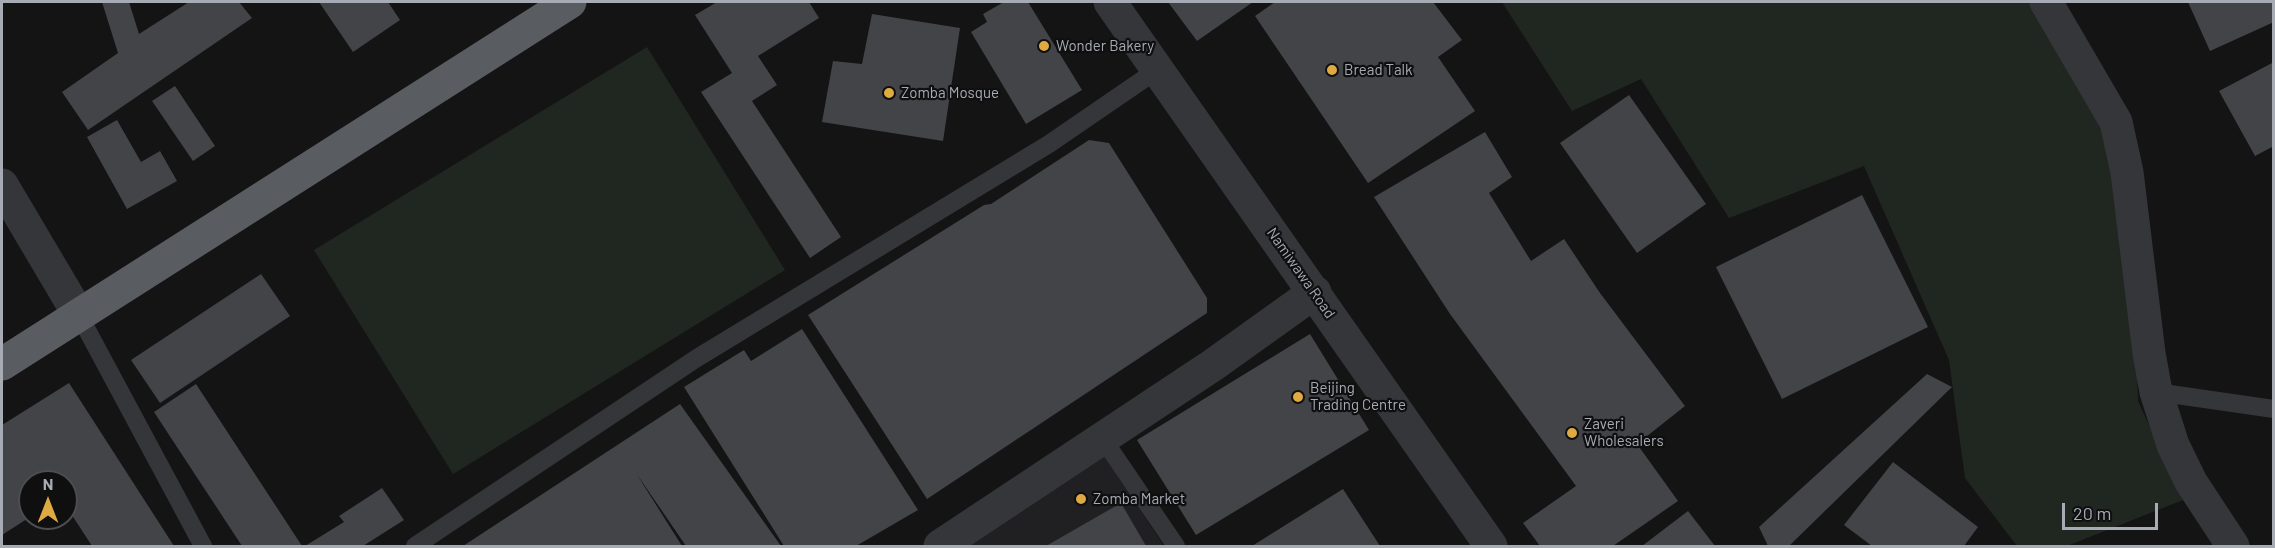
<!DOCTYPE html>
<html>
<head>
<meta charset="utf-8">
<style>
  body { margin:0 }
  #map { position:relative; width:2275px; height:548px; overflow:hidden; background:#141415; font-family:Barlow,sans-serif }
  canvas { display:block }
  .frame { position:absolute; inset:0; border:3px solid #a7abb4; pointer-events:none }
  .north { position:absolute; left:18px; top:470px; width:60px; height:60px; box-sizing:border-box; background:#0f0f10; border:2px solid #4c4d52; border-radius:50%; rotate:0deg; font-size:16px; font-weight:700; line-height:24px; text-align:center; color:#a7abb4 }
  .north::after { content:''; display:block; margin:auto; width:21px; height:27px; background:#dfaa41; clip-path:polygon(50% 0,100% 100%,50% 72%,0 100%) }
  .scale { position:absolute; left:2062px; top:503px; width:96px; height:27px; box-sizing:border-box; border:3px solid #a7abb4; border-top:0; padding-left:8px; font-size:18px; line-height:21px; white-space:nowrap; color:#a7abb4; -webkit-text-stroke:4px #0f0f10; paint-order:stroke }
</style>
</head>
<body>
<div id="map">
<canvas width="2275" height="548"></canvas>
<div class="frame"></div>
<div class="north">N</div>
<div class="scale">20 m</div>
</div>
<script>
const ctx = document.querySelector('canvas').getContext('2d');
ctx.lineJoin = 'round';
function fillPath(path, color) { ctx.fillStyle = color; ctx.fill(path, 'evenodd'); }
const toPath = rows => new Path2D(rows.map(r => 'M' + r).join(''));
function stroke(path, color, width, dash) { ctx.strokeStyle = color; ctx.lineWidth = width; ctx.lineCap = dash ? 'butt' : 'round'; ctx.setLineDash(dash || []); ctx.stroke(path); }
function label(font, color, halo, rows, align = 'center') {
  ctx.font = font + ' Barlow,sans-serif'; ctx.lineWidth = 4.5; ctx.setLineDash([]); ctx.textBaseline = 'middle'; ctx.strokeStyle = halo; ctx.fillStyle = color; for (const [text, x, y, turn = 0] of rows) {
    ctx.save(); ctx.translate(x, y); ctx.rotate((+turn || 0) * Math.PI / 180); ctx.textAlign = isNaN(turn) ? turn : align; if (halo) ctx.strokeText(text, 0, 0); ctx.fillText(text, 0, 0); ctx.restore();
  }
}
const built = toPath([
  [1101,451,1164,546,956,546]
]);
const green = toPath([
  [1502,2,2055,2,2127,121,2138,401,2183,500,2067,546,2017,546,1965,478,1949,360,1864,166,1729,218,1641,79,1572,111],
  [647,47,785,270,453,474,314,250]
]);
const building = toPath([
  [102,2,129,2,139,34,189,2,239,2,252,18,88,130,62,92,118,53],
  [319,2,388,2,400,20,353,52],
  [717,2,809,2,819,18,758,56,777,85,752,101,841,237,810,258,701,92,732,73,695,15],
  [1004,2,1028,2,1082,90,1026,124,971,32,987,22,983,14],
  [1168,2,1253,2,1197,41],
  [1275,2,1433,2,1462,40,1438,57,1475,111,1368,183,1255,16],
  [2188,2,2274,2,2274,22,2210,51],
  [872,14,960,28,943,141,822,122,833,61,862,64],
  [2274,62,2274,146,2255,156,2219,91],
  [175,86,215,146,193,161,152,101],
  [1629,95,1706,204,1637,253,1560,143],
  [117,120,141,162,160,151,177,181,127,209,87,137],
  [1485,132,1512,177,1489,193,1531,261,1564,239,1600,293,1685,406,1637,444,1678,501,1613,546,1540,546,1523,523,1576,486,1450,314,1374,197],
  [1089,140,1109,143,1207,298,1207,313,927,499,808,315,984,205,991,204],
  [1862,195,1928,327,1782,399,1716,267],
  [261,274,290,316,160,403,131,360],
  [802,329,918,510,856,546,784,546,684,387,744,350,751,361],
  [1310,334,1369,430,1196,535,1137,440],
  [1927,374,1952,387,1789,546,1768,546,1759,527],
  [69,383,174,546,92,546,66,506,66,482,30,482,30,517,2,535,2,425],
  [196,384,302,546,242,546,154,412],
  [680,404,781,546,686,546,636,473,682,546,463,546],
  [1893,462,1978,527,1964,546,1872,546,1844,525],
  [382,488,404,520,363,546,305,546,344,522,339,516],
  [1343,489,1380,546,1252,546],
  [1121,503,1146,546,1046,546],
  [1688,511,1715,546,1642,546]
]);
const service = toPath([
  [79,315,203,546],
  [2156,392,2274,409],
  [1103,439,1176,546],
  [415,546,697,358,1049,144,1157,70]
]);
const minor = toPath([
  [2046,2,2116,122,2127,172,2149,353,2156,392,2173,445,2191,482,2233,546],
  [2,185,79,315],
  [940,546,1213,365,1315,292]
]);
const tertiary = toPath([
  [1110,2,1491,546]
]);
const trunk = toPath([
  [2,364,570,2]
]);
const markers = [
  [1044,46,6,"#dfaa41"],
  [1332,70,6,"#dfaa41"],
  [889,93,6,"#dfaa41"],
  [1298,397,6,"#dfaa41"],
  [1572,433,6,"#dfaa41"],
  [1081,499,6,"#dfaa41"]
];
const poiNames = [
  ["Wonder Bakery",1056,46],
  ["Bread Talk",1344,70],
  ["Zomba Mosque",901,93],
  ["Beijing",1310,388],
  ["Trading Centre",1310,405],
  ["Zaveri",1584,424],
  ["Wholesalers",1584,441],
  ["Zomba Market",1093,499]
];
const streetNames = [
  ["Namiwawa Road",1301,273,55]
];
fillPath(built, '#202022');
fillPath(green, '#202721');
fillPath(building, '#434448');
stroke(service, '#35363a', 18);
stroke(minor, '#35363a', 33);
stroke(tertiary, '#35363a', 33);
stroke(trunk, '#595c61', 33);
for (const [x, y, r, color] of markers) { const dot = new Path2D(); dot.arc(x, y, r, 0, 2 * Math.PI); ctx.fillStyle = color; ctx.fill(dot); stroke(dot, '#0f0f10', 2); }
label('15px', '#a7abb4', '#0f0f10', poiNames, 'left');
label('15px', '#a7abb4', '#0f0f10', streetNames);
</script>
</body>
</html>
